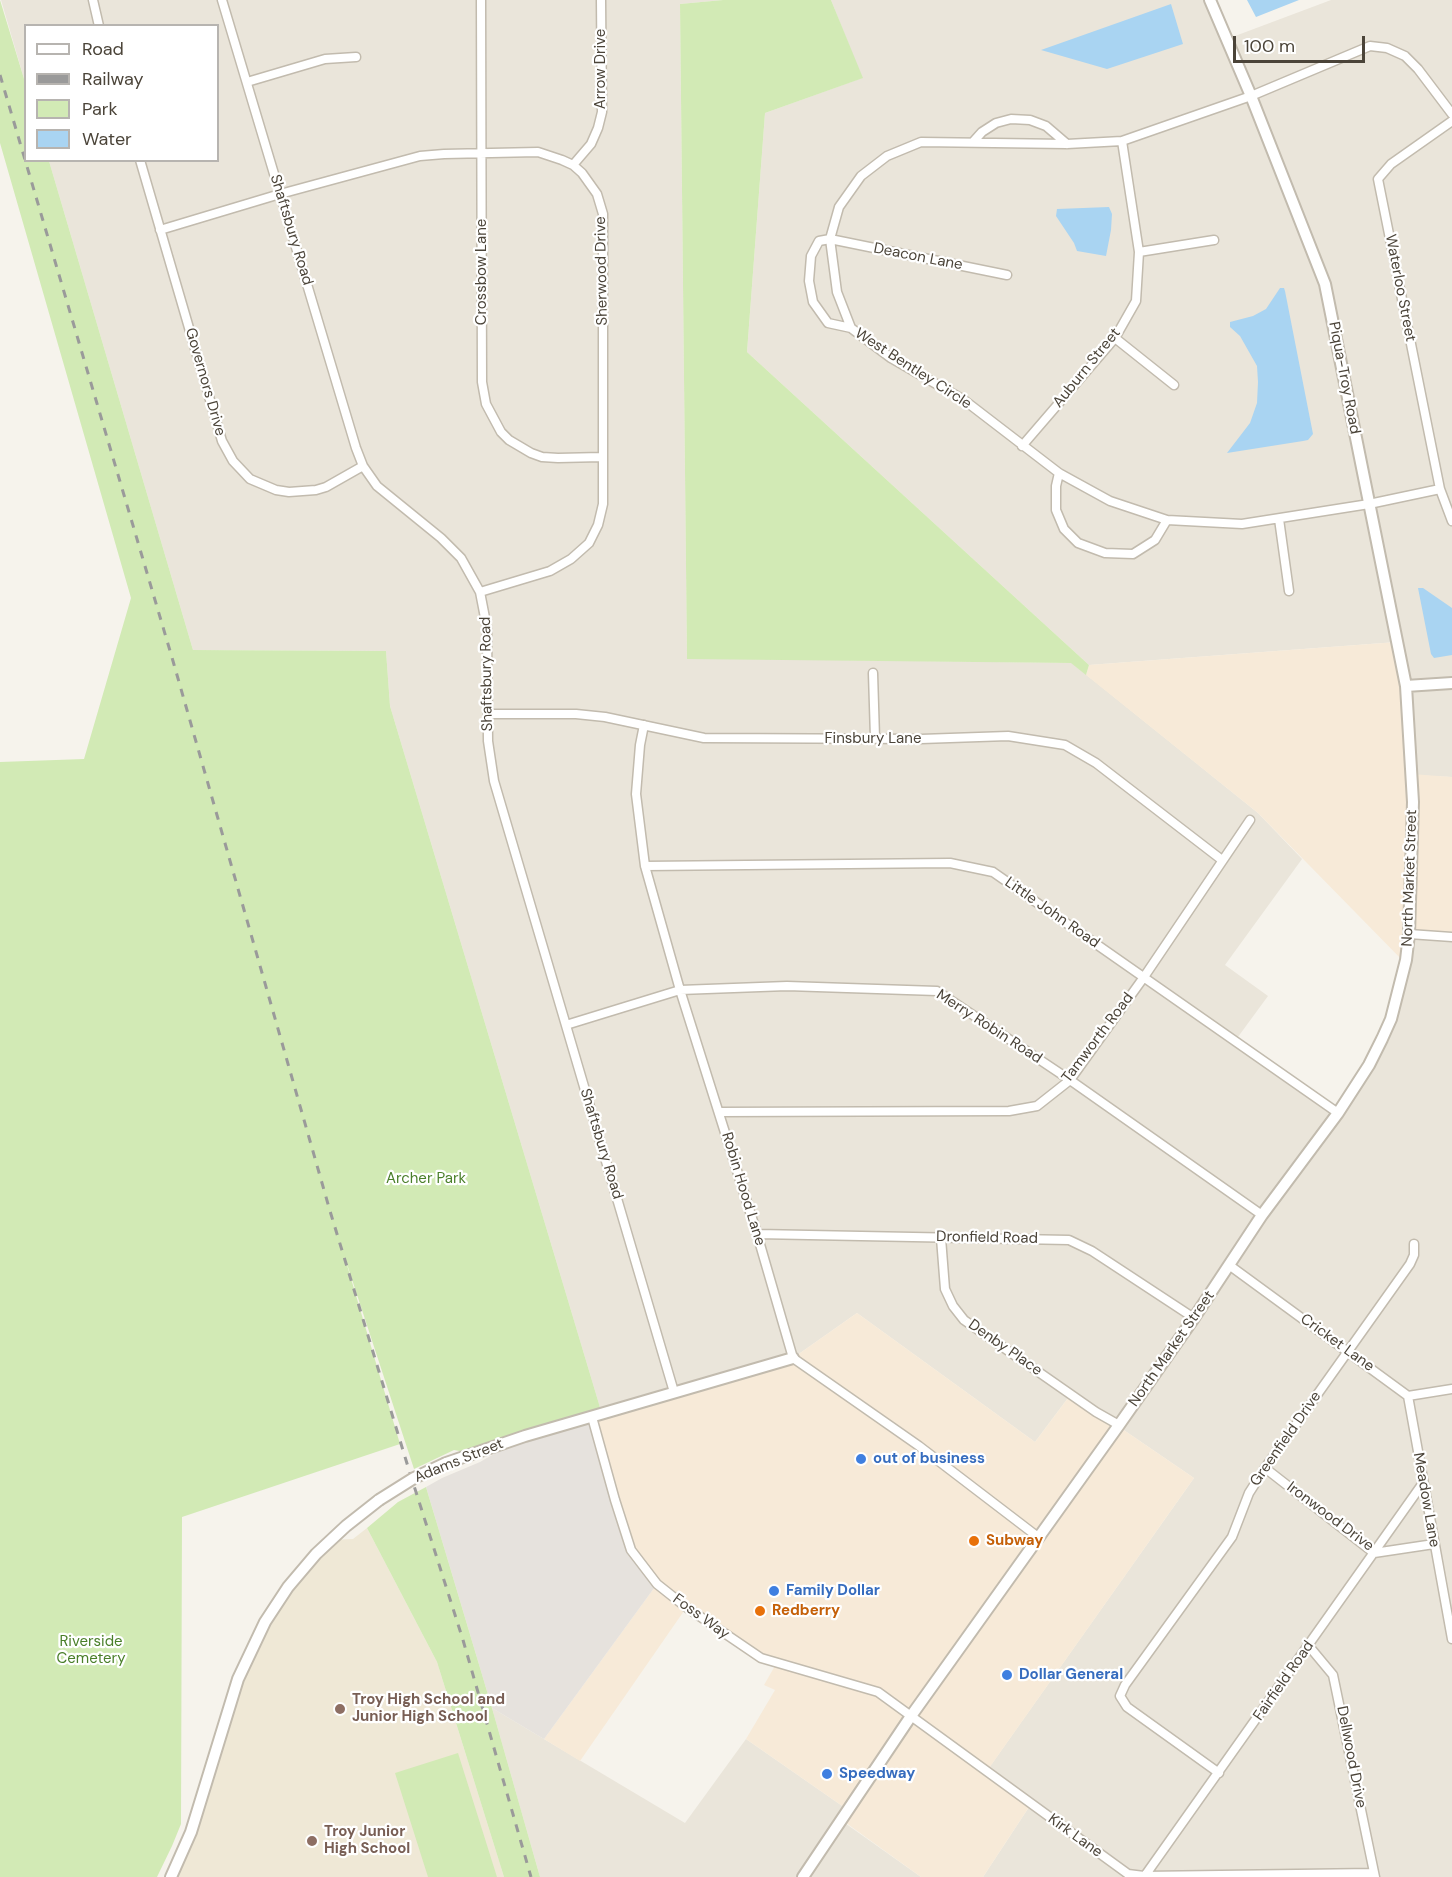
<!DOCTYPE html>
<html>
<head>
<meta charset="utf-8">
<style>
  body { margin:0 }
  #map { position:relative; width:1452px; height:1877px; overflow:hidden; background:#f6f3ec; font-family:"DM Sans",sans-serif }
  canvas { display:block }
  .legend { position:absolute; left:24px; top:24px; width:195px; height:138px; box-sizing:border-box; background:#fff; border:2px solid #b7b4b0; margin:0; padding:8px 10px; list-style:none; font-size:18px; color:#4b4439 }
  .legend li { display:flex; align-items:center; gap:12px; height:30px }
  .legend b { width:30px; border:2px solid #b7b4b0 }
  .scale { position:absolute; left:1233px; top:36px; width:132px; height:27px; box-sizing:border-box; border:3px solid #4b4439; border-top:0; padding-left:8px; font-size:18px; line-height:21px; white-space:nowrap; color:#4b4439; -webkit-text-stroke:4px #fff; paint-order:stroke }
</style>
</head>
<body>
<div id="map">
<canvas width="1452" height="1877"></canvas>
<ul class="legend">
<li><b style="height:8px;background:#fff"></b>Road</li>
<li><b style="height:8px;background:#9a9a9a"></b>Railway</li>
<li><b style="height:16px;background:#d2eab5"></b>Park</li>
<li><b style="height:16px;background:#a9d4f2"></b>Water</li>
</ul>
<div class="scale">100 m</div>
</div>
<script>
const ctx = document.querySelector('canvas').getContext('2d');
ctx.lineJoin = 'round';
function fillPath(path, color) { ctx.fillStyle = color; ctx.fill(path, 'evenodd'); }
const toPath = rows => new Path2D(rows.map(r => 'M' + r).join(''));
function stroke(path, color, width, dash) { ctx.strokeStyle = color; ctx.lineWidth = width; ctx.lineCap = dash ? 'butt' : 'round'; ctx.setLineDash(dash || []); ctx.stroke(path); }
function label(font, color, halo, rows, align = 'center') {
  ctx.font = font + ' "DM Sans",sans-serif'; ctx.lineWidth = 4.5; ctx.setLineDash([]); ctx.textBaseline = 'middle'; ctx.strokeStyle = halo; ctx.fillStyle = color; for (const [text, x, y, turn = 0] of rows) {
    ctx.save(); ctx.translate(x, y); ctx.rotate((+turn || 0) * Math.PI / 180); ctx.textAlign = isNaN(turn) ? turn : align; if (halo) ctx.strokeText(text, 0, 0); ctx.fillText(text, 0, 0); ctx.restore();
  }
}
const residential = toPath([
  [1,0,723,0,680,4,687,658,1072,663,1258,813,1302,859,1225,965,1268,996,1235,1041,1338,1113,1382,1039,1409,934,1452,937,1452,1877,983,1877,1031,1804,986,1772,1194,1478,1071,1394,1035,1442,857,1313,793,1358,602,1414,390,706,386,651,193,650,49,161,218,160,218,26,26,26,25,82],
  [831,0,1210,0,1227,39,1331,0,1452,0,1452,777,1411,775,1397,642,1089,665,747,352,765,113,862,78],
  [492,1708,685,1823,746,1739,848,1810,842,1821,921,1877,540,1877]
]);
const commercial = toPath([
  [1397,642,1411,774,1452,777,1452,939,1410,934,1405,963,1258,813,1086,675,1089,665],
  [857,1313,1035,1442,1071,1394,1194,1478,987,1771,1031,1804,983,1877,921,1877,842,1820,848,1810,746,1739,775,1690,764,1685,776,1664,686,1608,580,1761,544,1739,657,1584,631,1550,592,1417,793,1358]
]);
const industrial = toPath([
  [592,1417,631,1550,657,1584,544,1739,492,1708,426,1487,442,1478,480,1462,525,1436]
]);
const education = toPath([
  [367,1528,437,1662,504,1877,171,1877,231,1699,265,1622,330,1540,353,1539]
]);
const green = toPath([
  [0,0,25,82,26,160,49,161,193,650,386,651,390,706,602,1414,471,1453,454,1450,414,1469,344,1255,400,1444,182,1517,181,1824,172,1846,157,1877,0,1877,0,762,84,759,131,598,0,143],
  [723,0,831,0,863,78,765,113,747,352,1089,665,1086,675,1071,663,687,659,680,4],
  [426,1487,492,1708,540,1877,504,1877,437,1662,367,1528,398,1502],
  [458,1753,497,1877,428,1877,395,1773]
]);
const water = toPath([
  [1247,0,1299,0,1256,17],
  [1171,4,1183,44,1107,69,1041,50],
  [1109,207,1112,214,1111,230,1106,256,1077,251,1074,243,1056,216,1057,209],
  [1280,288,1284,288,1285,291,1313,434,1308,440,1303,441,1227,453,1250,423,1257,403,1258,382,1257,366,1240,336,1230,327,1230,322,1253,316,1266,309],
  [1418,588,1423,588,1452,608,1452,655,1434,658,1431,654]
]);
const minor = toPath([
  [93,0,99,26],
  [222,0,356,448,363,466,377,486,441,538,461,558,480,592,487,628,488,741,494,781,674,1392],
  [481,0,482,382,486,404,501,432,509,440,531,453,542,457,558,458,602,457],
  [247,82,325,59,356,57],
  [1452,114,1418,69,1405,56,1387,48,1370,46,1251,96,1122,141,1067,144,921,142,887,156,861,176,839,207,830,239,837,292,851,328,891,358,964,400,1059,473,1110,501,1167,520,1242,524,1369,504,1440,489,1452,521],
  [973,142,982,132,996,123,1011,119,1030,120,1046,126,1067,144],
  [140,160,222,441,233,461,250,479,276,490,289,492,316,490,326,487,363,466],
  [573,165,591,144,598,128,602,112,601,0],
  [160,230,280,194,420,156,444,154,538,152,562,160,573,165,582,173,597,194,603,214,603,504,598,525,589,543,571,559,550,571,480,592],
  [1139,252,1214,240],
  [851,328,828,323,813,302,809,281,811,256,819,241,830,239,1007,275],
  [1115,338,1174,385],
  [1022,446,1115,338,1136,301,1139,252,1122,141],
  [1059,473,1056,486,1056,510,1064,529,1078,543,1105,553,1133,554,1155,540,1167,520],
  [1440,489,1378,179,1391,164,1452,121],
  [1279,519,1289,591],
  [873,673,875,738],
  [488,714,576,714,605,717,704,738,921,739,1008,736,1065,745,1096,763,1222,860],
  [644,725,640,745,636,794,645,866,680,990,757,1234,793,1358,919,1446,1038,1537],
  [645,866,950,863,993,872,1338,1113],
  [1409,934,1452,937],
  [566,1025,680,990,787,986,937,991,1070,1080,1262,1215],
  [719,1112,1009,1111,1037,1106,1070,1080,1144,977,1250,820],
  [757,1234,1069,1240,1092,1251,1194,1318],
  [941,1238,945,1289,953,1306,964,1320,1096,1412,1119,1425],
  [1229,1265,1408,1396,1452,1389],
  [1408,1396,1452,1639],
  [592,1417,615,1500,631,1550,657,1584,686,1607,761,1658,878,1692,1128,1874,1144,1876,1374,1873],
  [1265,1468,1374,1553,1434,1544],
  [1308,1645,1333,1675,1375,1877],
  [1219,1773,1127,1707,1120,1696,1125,1685,1232,1537,1249,1493,1265,1468,1410,1264,1414,1255,1414,1244],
  [1144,1877,1423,1483]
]);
const tertiary = toPath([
  [1406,686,1452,683],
  [446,1463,525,1436,793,1358],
  [171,1877,191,1832,238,1679,265,1622,288,1587,316,1554,346,1526,379,1500],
  [803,1877,911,1716,1119,1425,1194,1318,1262,1215,1338,1113,1369,1065,1382,1039,1391,1019,1406,960,1409,934,1413,802,1406,686,1325,284,1251,96,1210,0]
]);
const rail = toPath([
  [0,75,173,661,330,1211,409,1470,463,1640,531,1877]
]);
const tertiaryBridge = toPath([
  [379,1500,414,1478,446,1463]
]);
const markers = [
  [861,1459,6,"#3f7fe0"],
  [974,1541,6,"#e8710a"],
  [774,1591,6,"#3f7fe0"],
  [760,1611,6,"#e8710a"],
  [1007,1675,6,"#3f7fe0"],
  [340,1709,6,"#8d6e63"],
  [827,1774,6,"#3f7fe0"],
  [312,1841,6,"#8d6e63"]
];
const streetNames = [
  ["Arrow Drive",601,69,-90],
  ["Shaftsbury Road",291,230,73],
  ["Deacon Lane",918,257,11],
  ["Sherwood Drive",602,271,-91],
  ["Crossbow Lane",482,272,-90],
  ["Waterloo Street",1400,288,79],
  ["Auburn Street",1087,368,-51],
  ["West Bentley Circle",913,369,33],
  ["Piqua-Troy Road",1344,378,79],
  ["Governors Drive",205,382,74],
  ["Shaftsbury Road",487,674,-91],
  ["Finsbury Lane",873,739],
  ["North Market Street",1410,878,-88],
  ["Little John Road",1052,913,35],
  ["Merry Robin Road",989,1027,33],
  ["Tamworth Road",1098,1038,-53],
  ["Shaftsbury Road",601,1144,73],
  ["Robin Hood Lane",743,1189,73],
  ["Dronfield Road",987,1238,1],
  ["Cricket Lane",1337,1343,36],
  ["Denby Place",1005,1348,35],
  ["North Market Street",1172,1349,-55],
  ["Greenfield Drive",1286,1439,-55],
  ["Adams Street",459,1461,-22],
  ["Meadow Lane",1426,1500,80],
  ["Ironwood Drive",1330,1517,37],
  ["Foss Way",701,1617,36],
  ["Fairfield Road",1284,1681,-55],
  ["Dellwood Drive",1351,1757,79],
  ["Kirk Lane",1075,1836,36]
];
const parkNames = [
  ["Archer Park",426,1179],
  ["Riverside",91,1642],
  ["Cemetery",91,1659]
];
const shopNames = [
  ["out of business",873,1459],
  ["Family Dollar",786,1591],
  ["Dollar General",1019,1675],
  ["Speedway",839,1774]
];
const foodNames = [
  ["Subway",986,1541],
  ["Redberry",772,1611]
];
const educationNames = [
  ["Troy High School and",352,1700],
  ["Junior High School",352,1717],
  ["Troy Junior",324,1832],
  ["High School",324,1849]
];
fillPath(residential, '#eae5da');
fillPath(commercial, '#f7ead8');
fillPath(industrial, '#e6e2dd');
fillPath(education, '#efe8d6');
fillPath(green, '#d2eab5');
fillPath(water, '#a9d4f2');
stroke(minor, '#c2bbae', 11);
stroke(tertiary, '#c2bbae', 14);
stroke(minor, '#fff', 8);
stroke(tertiary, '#fff', 10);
stroke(rail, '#9a9a9a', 3, [8, 8]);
stroke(tertiaryBridge, '#c2bbae', 14, []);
stroke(tertiaryBridge, '#fff', 10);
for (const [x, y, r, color] of markers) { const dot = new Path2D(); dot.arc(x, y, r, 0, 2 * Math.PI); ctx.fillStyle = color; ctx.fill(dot); stroke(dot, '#fff', 2); }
label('15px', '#4b4439', '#fff', streetNames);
label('15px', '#4a7f2a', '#fff', parkNames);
label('bold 15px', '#366cbe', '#fff', shopNames, 'left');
label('bold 15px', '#c56008', '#fff', foodNames, 'left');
label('bold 15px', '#785e54', '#fff', educationNames, 'left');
</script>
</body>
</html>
